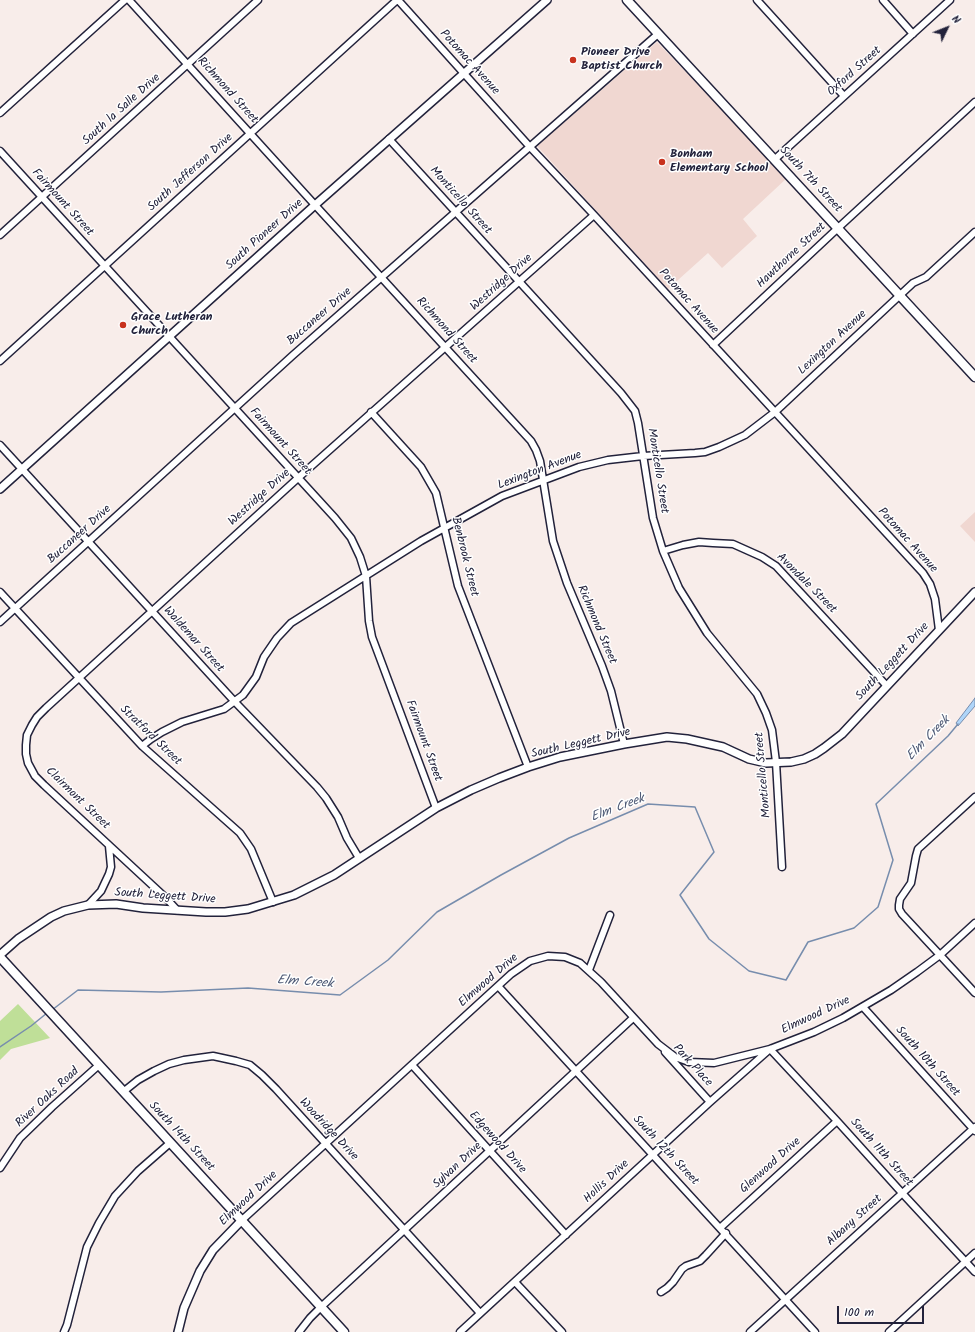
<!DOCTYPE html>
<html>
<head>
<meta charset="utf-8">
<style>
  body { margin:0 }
  #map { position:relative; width:975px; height:1332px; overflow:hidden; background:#f8edea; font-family:Kalam,sans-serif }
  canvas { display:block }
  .north { position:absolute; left:927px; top:8px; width:40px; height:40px; -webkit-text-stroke:3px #fff; paint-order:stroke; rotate:47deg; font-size:11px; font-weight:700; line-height:16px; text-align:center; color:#22223b }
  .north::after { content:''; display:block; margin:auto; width:14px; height:18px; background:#22223b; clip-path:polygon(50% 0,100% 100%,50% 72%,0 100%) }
  .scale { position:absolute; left:837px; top:1306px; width:87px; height:18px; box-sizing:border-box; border:2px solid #22223b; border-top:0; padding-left:5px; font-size:12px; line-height:14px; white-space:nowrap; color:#22223b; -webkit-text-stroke:3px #fff; paint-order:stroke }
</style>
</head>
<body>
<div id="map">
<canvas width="975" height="1332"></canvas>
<div class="north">N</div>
<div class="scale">100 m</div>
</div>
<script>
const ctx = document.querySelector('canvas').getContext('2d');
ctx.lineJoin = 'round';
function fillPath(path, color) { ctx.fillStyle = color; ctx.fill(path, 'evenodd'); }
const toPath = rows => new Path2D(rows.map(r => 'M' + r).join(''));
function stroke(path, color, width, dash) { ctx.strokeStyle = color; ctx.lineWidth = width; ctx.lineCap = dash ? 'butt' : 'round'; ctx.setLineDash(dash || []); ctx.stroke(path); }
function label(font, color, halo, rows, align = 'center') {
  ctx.font = font + ' Kalam,sans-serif'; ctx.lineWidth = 3; ctx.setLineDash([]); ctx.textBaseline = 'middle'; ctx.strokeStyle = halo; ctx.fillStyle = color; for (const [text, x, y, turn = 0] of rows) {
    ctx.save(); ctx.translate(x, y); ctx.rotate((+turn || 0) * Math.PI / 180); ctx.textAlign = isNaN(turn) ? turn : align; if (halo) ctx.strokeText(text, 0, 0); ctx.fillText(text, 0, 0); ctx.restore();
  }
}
const built = toPath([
  [657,42,787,178,743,219,757,236,722,268,708,253,668,289,537,146],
  [975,512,975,542,960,526]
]);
const green = toPath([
  [18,1004,50,1038,11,1049,0,1060,0,1021]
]);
const water = toPath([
  [975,698,975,706,958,726,956,723,975,698]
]);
const stream = toPath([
  [52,1010,78,990,161,992,248,988,340,995,388,960,437,912,501,875,569,838,648,804,695,807,714,852,680,895,709,939,749,971,786,980,808,942,854,928,878,907,893,860,876,804,948,736,958,724],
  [0,1047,31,1026,47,1013]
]);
const minor = toPath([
  [129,0,315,205,531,441,536,450,540,461,553,541,567,583,602,666,611,691,624,744],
  [398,0,530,147,594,215,923,573,930,584,935,599,939,630],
  [757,0,844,96],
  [883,0,913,34],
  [0,113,125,0],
  [389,139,621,393,635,411,638,423,653,518,663,551,679,588,707,633,757,694,766,713,772,730,776,762,782,867],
  [0,151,335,518,351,538,360,557,366,576,369,621,372,637,436,808],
  [774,160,950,0],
  [0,235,258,0],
  [713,345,838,228,975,102],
  [0,361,397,0],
  [371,412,421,467,436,493,458,586,528,767],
  [0,445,235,702,317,787,326,798,338,817,347,838,359,858],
  [663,551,683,545,699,542,713,543,733,544,762,557,776,566,886,685],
  [0,592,142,746,240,833,251,849,273,902],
  [0,622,292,356,658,34],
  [142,746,151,739,162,732,182,722,224,709,243,695,256,677,264,657,277,638,291,623,421,541,502,496,579,467,608,460,643,456,695,453,705,452,719,447,745,435,775,412,913,283,926,277,975,232],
  [975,797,918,849,916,856,911,883,900,899,899,905,899,909,902,914,975,993],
  [88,905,101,891,109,874,111,867,109,846],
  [177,910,166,898,44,785,35,776,28,763,26,754,26,745,27,735,32,725,37,717,46,708,298,478,594,215],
  [589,970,610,915],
  [498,986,815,1332],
  [863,1007,975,1131],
  [665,1052,710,1102],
  [412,1065,566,1235],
  [123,1092,138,1080,154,1071,169,1064,184,1060,213,1056,236,1061,250,1065,262,1075,276,1089,480,1313],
  [0,1168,20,1138,52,1107,99,1065],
  [242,1220,511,974,530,961,548,956,565,957,580,963,601,982,658,1044,675,1057,689,1062,714,1063,770,1049,814,1032,843,1018,891,990,917,972,940,955,975,923],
  [720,1228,837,1121],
  [515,1282,562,1332],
  [661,1292,667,1288,673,1282,682,1269,686,1266,700,1261,706,1255,726,1233],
  [64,1332,67,1325,87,1247,99,1223,115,1196,138,1171,170,1143],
  [299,1332,310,1318,321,1307,633,1018],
  [460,1332,710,1102,770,1049,837,1121,902,1193,975,1272],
  [750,1332,975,1127],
  [889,1332,975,1253]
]);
const tertiary = toPath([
  [0,489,315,205,547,0],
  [0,955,18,939,51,917,64,911,88,905,116,904,143,908,206,912,225,912,248,909,294,895,334,875,436,808,471,790,499,778,528,767,560,757,624,744,667,737,687,739,723,747,749,759,766,763,791,762,804,759,815,754,824,748,842,734,975,592],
  [178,1332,184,1308,200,1271,213,1250,242,1220]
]);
const secondary = toPath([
  [627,0,975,377],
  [0,957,344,1332]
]);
const markers = [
  [573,60,4,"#c8321e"],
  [662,162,4,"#c8321e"],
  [123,325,4,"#c8321e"]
];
const poiNames = [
  ["Pioneer Drive",581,53],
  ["Baptist Church",581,67],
  ["Bonham",670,155],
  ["Elementary School",670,169],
  ["Grace Lutheran",131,318],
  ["Church",131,332]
];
const streetNames = [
  ["Potomac Avenue",469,63,48],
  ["Oxford Street",855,72,-42],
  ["Richmond Street",227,91,48],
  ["South la Salle Drive",122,110,-42],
  ["South Jefferson Drive",191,173,-42],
  ["South 7th Street",810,180,47],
  ["Monticello Street",460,201,48],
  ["Fairmount Street",62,203,48],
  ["South Pioneer Drive",265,235,-42],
  ["Hawthorne Street",792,256,-43],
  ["Westridge Drive",502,283,-42],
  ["Potomac Avenue",688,302,48],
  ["Buccaneer Drive",320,317,-41],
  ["Richmond Street",446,331,48],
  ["Lexington Avenue",833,343,-43],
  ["Fairmount Street",280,442,48],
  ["Lexington Avenue",540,471,-21],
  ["Monticello Street",657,471,81],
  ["Westridge Drive",260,498,-42],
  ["Buccaneer Drive",80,535,-42],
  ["Potomac Avenue",907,541,48],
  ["Benbrook Street",464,557,76],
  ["Avondale Street",806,584,45],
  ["Richmond Street",596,625,67],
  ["Waldemar Street",193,640,48],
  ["South Leggett Drive",893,662,-47],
  ["Stratford Street",150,736,44],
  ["Fairmount Street",423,741,70],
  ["South Leggett Drive",581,744,-13],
  ["Monticello Street",764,775,-95],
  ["Clairmont Street",77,799,44],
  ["South Leggett Drive",165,897,4],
  ["Elmwood Drive",489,981,-41],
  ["Elmwood Drive",816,1016,-25],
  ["South 10th Street",927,1062,48],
  ["Park Place",692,1066,48],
  ["River Oaks Road",48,1098,-43],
  ["Woodridge Drive",328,1130,47],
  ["South 14th Street",181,1137,47],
  ["Edgewood Drive",497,1143,48],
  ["South 12th Street",665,1151,47],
  ["South 11th Street",881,1153,48],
  ["Sylvan Drive",458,1166,-43],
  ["Glenwood Drive",771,1166,-42],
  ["Hollis Drive",607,1182,-43],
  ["Elmwood Drive",249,1199,-43],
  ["Albany Street",855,1221,-42]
];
const waterNames = [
  ["Elm Creek",929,739,-46],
  ["Elm Creek",618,809,-21],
  ["Elm Creek",305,983,4]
];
fillPath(built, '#f0d7d1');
fillPath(green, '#bfdf98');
fillPath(water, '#afd5f9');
stroke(water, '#778dad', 1);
stroke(stream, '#778dad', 1.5);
stroke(minor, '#22223b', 9);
stroke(tertiary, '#22223b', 10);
stroke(secondary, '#22223b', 11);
stroke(minor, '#fff', 6);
stroke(tertiary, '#fff', 7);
stroke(secondary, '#fff', 8);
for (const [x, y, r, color] of markers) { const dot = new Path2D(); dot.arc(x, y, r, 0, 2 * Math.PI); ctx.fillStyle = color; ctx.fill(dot); stroke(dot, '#fff', 1.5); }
label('bold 12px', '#22223b', '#fff', poiNames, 'left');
label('12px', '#22223b', '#fff', streetNames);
label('italic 13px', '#4c5874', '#fff', waterNames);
</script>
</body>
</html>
